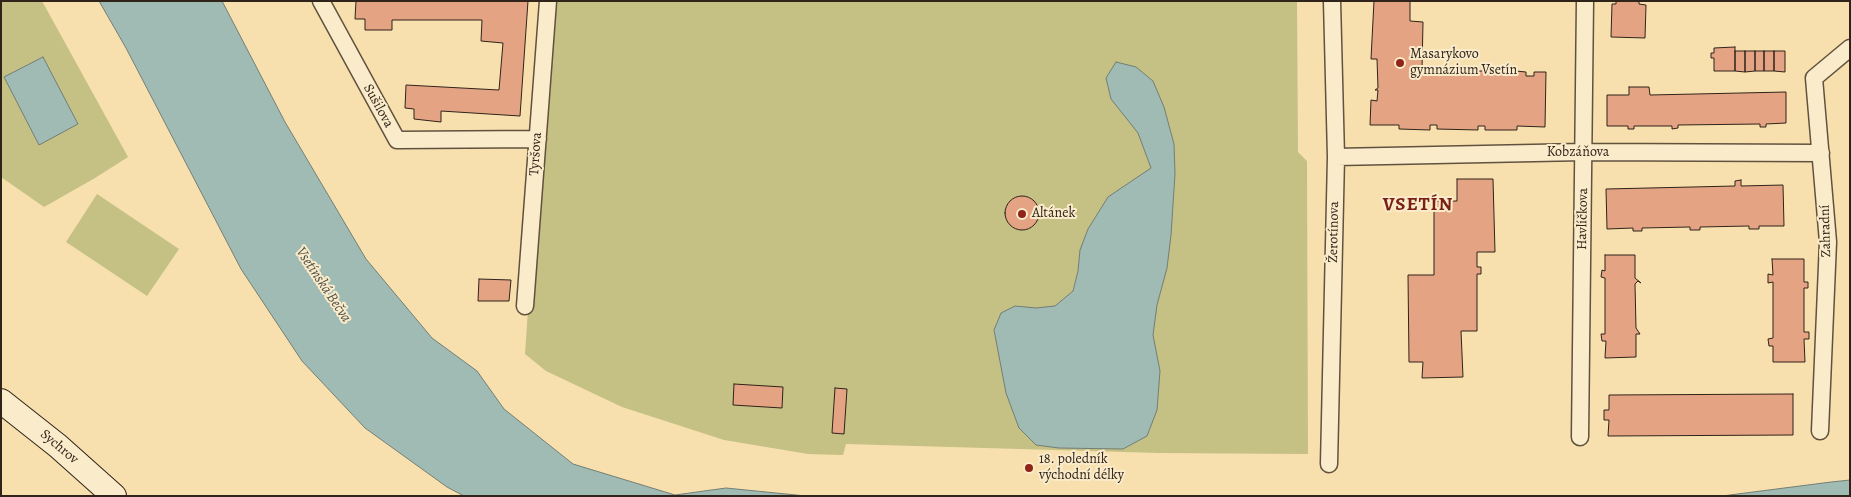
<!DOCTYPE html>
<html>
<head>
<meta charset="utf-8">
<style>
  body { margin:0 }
  #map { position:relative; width:1851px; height:497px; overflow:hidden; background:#f7e0ad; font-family:Alegreya,serif }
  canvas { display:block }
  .frame { position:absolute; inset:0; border:2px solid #2f231a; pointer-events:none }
</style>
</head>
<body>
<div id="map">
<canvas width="1851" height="497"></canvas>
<div class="frame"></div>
</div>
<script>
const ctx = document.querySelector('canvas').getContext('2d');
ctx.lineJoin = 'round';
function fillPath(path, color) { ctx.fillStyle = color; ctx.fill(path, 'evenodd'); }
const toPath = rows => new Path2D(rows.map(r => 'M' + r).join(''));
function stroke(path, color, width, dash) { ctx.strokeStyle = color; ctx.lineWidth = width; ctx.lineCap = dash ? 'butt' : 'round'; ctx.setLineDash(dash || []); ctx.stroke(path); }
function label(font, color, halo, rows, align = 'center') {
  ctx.font = font + ' Alegreya,serif'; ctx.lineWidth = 4; ctx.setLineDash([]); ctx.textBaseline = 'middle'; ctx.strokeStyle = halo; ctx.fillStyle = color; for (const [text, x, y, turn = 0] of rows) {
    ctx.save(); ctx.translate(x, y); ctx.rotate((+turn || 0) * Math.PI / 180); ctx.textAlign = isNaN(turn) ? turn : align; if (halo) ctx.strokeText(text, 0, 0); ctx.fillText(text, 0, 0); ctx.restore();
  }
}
const green = toPath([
  [1,1,42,1,128,157,95,178,44,207,1,177],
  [549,1,1297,1,1298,152,1307,161,1308,454,1159,453,846,444,843,455,808,454,724,440,622,407,546,371,525,354],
  [97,194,179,249,147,296,66,242]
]);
const water = toPath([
  [99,1,222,1,285,122,366,259,432,338,477,371,504,409,573,464,675,495,726,488,806,496,464,496,447,487,365,428,302,361,241,269,126,48,99,1],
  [43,57,78,124,39,145,4,77,43,57],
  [1116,62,1136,67,1153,81,1164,107,1174,144,1175,174,1171,235,1167,268,1157,305,1153,335,1160,371,1157,410,1147,436,1123,449,1059,448,1036,445,1019,428,1006,393,994,330,1001,313,1015,306,1036,308,1055,306,1073,291,1078,271,1080,250,1088,229,1108,197,1151,168,1138,133,1111,99,1106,78,1116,62],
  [1850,480,1850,496,1722,496,1831,482,1850,480]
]);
const building = toPath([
  [356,1,528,1,520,116,441,111,441,122,414,119,414,109,405,108,406,85,499,90,503,43,481,41,482,20,392,20,392,30,365,30,365,19,355,19,356,1],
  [1374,1,1410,1,1410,21,1423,22,1422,70,1438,71,1438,67,1478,67,1478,71,1485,71,1485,67,1516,68,1516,71,1526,72,1526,76,1534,76,1534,72,1546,72,1545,127,1517,126,1517,130,1485,130,1485,126,1478,126,1478,130,1437,129,1437,125,1430,125,1430,130,1399,129,1399,125,1370,125,1371,100,1377,101,1378,90,1375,90,1378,88,1377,59,1371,59,1374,1],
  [1616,1,1639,1,1639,4,1646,5,1645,38,1611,37,1612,4,1616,4,1616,1],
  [1735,47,1735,71,1714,71,1714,58,1711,58,1711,53,1714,53,1714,48,1735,47],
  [1735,51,1745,51,1745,72,1735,71,1735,51],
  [1745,51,1755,51,1755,71,1745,72,1745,51],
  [1755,51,1764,51,1764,71,1755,71,1755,51],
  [1764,51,1774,51,1774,71,1764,71,1764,51],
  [1774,51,1785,51,1785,72,1774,71,1774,51],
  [1629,87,1649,87,1650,95,1786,92,1786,123,1766,124,1766,127,1760,127,1760,124,1678,125,1678,128,1672,129,1672,126,1634,126,1634,129,1628,129,1628,126,1607,126,1607,95,1629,95,1629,87],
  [1457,179,1493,179,1495,252,1477,252,1477,267,1481,267,1481,274,1477,274,1477,331,1461,331,1463,377,1422,378,1423,362,1409,362,1408,275,1434,275,1434,201,1457,201,1457,179],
  [1741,180,1741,186,1783,185,1784,226,1759,226,1759,229,1749,229,1749,226,1700,227,1700,230,1690,230,1690,227,1642,228,1642,231,1633,231,1633,228,1607,229,1606,189,1735,186,1735,181,1741,180],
  '1005 213a17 17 0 1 1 34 0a17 17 0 1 1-34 0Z',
  [1605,255,1635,255,1635,278,1641,283,1638,281,1635,284,1636,328,1640,334,1636,334,1636,357,1605,358,1606,341,1602,341,1601,334,1605,334,1605,278,1601,277,1602,270,1605,271,1605,255],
  [1772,259,1804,259,1804,282,1808,282,1808,288,1804,288,1804,332,1809,332,1809,339,1804,339,1805,362,1773,362,1773,346,1769,346,1768,339,1773,338,1773,282,1768,283,1768,274,1773,275,1772,259],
  [479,279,511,280,509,301,478,301,479,279],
  [734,384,783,387,782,408,733,405,734,384],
  [835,388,847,389,844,434,832,433,835,388],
  [1793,394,1793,435,1608,436,1609,420,1604,420,1604,410,1609,410,1609,395,1793,394]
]);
const street = toPath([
  [321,1,397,140,538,139],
  [1336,157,1583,152,1821,153],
  [525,306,548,1],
  [1820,431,1828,242,1814,78,1850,48],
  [1580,437,1585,1],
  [1329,464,1336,157,1332,1]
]);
const secondary = toPath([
  [1,401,58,446,114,496]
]);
const markers = [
  [1400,63,5,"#8f2418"],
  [1022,214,5,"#8f2418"],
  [1029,468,5,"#8f2418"]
];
const poiNames = [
  ["Masarykovo",1410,55],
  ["gymnázium Vsetín",1410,71],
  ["Altánek",1032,214],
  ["18. poledník",1039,460],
  ["východní délky",1039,476]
];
const streetNames = [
  ["Sušilova",378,106,61],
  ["Kobzáňova",1578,153],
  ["Tyršova",536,154,-86],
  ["Havlíčkova",1583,219,-89],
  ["Zahradní",1826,231,-92],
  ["Žerotínova",1334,232,-89],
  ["Sychrov",59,447,40]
];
const waterNames = [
  ["Vsetínská Bečva",323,285,56]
];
const districtNames = [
  ["VSETÍN",1418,205]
];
fillPath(green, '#c5c084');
fillPath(water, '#a0bbb3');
stroke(water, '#737e76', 1);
fillPath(building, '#e4a484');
stroke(building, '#2f231a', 1);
stroke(street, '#61523f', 19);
stroke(secondary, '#2f231a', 26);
stroke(street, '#faebca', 16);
stroke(secondary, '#faebca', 24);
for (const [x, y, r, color] of markers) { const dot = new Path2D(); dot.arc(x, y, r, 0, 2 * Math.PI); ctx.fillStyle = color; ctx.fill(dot); stroke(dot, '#faebca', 2); }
label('14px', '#2f231a', '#faebca', poiNames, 'left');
label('14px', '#2f231a', '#faebca', streetNames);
label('italic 15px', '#515148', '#faebca', waterNames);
ctx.letterSpacing = '1px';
label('bold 19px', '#7a1f14', '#faebca', districtNames);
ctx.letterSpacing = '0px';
</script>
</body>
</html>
